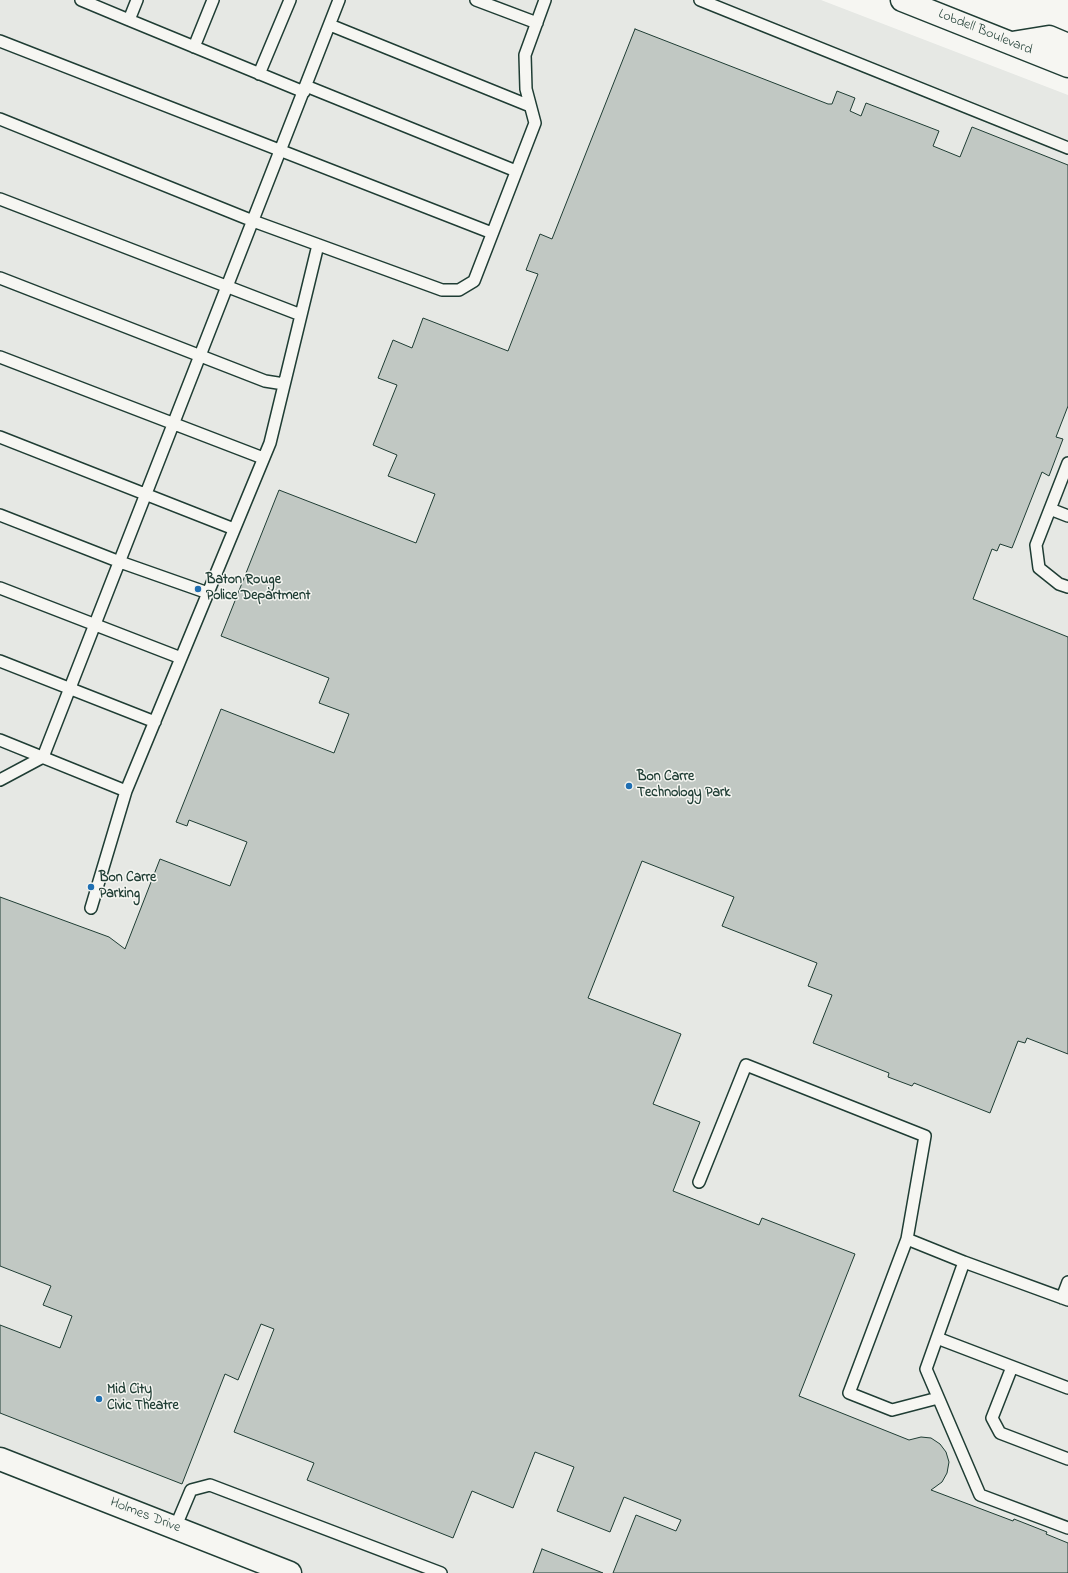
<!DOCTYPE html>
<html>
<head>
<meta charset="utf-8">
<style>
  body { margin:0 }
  canvas { display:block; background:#f6f6f2 }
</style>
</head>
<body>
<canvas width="1068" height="1573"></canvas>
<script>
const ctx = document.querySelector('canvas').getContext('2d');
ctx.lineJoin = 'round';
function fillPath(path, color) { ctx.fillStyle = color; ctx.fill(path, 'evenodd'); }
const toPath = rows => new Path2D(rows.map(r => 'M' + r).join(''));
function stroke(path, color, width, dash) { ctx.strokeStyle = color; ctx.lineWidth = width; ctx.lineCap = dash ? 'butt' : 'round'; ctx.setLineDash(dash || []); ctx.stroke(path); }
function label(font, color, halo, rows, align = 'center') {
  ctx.font = font + ' "Indie Flower",sans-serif'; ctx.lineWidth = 3; ctx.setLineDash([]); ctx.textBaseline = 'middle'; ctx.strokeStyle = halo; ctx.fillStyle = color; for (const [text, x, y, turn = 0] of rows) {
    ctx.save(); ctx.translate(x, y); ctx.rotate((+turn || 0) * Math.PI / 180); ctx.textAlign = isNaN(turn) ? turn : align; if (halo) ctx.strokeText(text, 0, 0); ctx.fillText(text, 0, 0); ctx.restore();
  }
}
const built = toPath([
  [0,0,821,0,1068,95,1068,1573,290,1573,0,1459]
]);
const building = toPath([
  [635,29,828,104,832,104,837,91,855,98,850,111,861,116,866,103,939,131,933,146,960,157,972,127,1068,165,1068,406,1056,437,1063,439,1049,476,1042,472,1012,548,1000,544,997,551,992,549,973,599,1068,637,1068,1054,1027,1038,1025,1043,1018,1041,990,1113,914,1083,912,1086,888,1077,889,1073,813,1043,832,995,808,986,817,963,722,926,734,897,642,861,588,998,681,1034,653,1104,700,1122,673,1191,759,1225,762,1218,855,1254,799,1396,909,1440,921,1437,931,1438,940,1444,946,1452,949,1462,947,1473,942,1482,931,1490,1013,1521,1014,1519,1047,1532,1046,1534,1068,1543,1068,1573,613,1573,636,1515,676,1531,681,1520,624,1497,610,1532,557,1511,574,1467,535,1452,513,1508,472,1491,453,1538,307,1480,314,1463,234,1432,274,1329,261,1324,238,1380,225,1374,182,1484,0,1413,0,1325,60,1348,72,1316,43,1305,51,1286,0,1266,0,897,109,937,125,949,160,859,230,886,247,842,189,820,187,826,176,822,221,709,334,753,349,714,319,703,329,678,221,636,279,490,416,543,435,494,388,476,397,455,373,445,397,385,378,378,393,340,412,348,423,318,508,351,538,274,526,270,540,234,552,239,635,29],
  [542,1549,603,1573,533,1573,542,1549]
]);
const service = toPath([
  [81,0,129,20,137,0],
  [476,0,537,23],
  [700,0,1068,148],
  [129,20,304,92],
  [330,25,530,106],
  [0,41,492,233],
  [194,47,213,0],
  [259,74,290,0],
  [306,86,516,171],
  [0,119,253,221,442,290,459,290,474,281,535,123,526,89,525,55,545,0],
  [0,199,301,315],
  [0,278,265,381,284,384],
  [0,357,263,458],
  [0,437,234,529],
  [1068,463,1036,545,1039,568,1059,584,1068,587],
  [1050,509,1068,516],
  [0,515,120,562,208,593],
  [0,588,181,658],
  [0,661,155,722],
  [0,740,126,791,270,443,318,245],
  [0,780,43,757,339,0],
  [91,908,126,791],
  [699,1182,746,1065,925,1136,907,1239],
  [1062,1298,1068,1282],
  [1068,1300,964,1262,926,1369,980,1495,1068,1528],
  [937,1338,1068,1388],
  [1012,1367,992,1418,1000,1433,1068,1459],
  [938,1398,892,1410,849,1393,907,1239,964,1262],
  [175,1528,191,1490,210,1485,441,1573]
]);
const minor = toPath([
  [0,1459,290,1573]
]);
const secondary = toPath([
  [902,0,1068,66],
  [1012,43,1049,37,1068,45]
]);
const markers = [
  [198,589,4,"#1f6fb2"],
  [629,786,4,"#1f6fb2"],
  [91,887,4,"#1f6fb2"],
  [99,1399,4,"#1f6fb2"]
];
const streetNames = [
  ["Lobdell Boulevard",985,33,22],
  ["Holmes Drive",145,1516,21]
];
const poiNames = [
  ["Baton Rouge",206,581],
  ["Police Department",206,597],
  ["Bon Carre",637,778],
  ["Technology Park",637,794],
  ["Bon Carre",99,879],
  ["Parking",99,895],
  ["Mid City",107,1391],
  ["Civic Theatre",107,1407]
];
fillPath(built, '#e6e8e4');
fillPath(building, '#c1c8c3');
stroke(building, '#1f3d34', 1);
stroke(service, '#1f3d34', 14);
stroke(minor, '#1f3d34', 25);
stroke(secondary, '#1f3d34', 25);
stroke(service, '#f6f6f2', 11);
stroke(minor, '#f6f6f2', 22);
stroke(secondary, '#f6f6f2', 22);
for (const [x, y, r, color] of markers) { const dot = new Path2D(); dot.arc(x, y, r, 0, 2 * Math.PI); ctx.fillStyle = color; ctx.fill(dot); stroke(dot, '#f6f6f2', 1.5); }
label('14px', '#1f3d34', '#f6f6f2', streetNames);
label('bold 14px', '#1f3d34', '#f6f6f2', poiNames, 'left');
</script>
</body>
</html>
